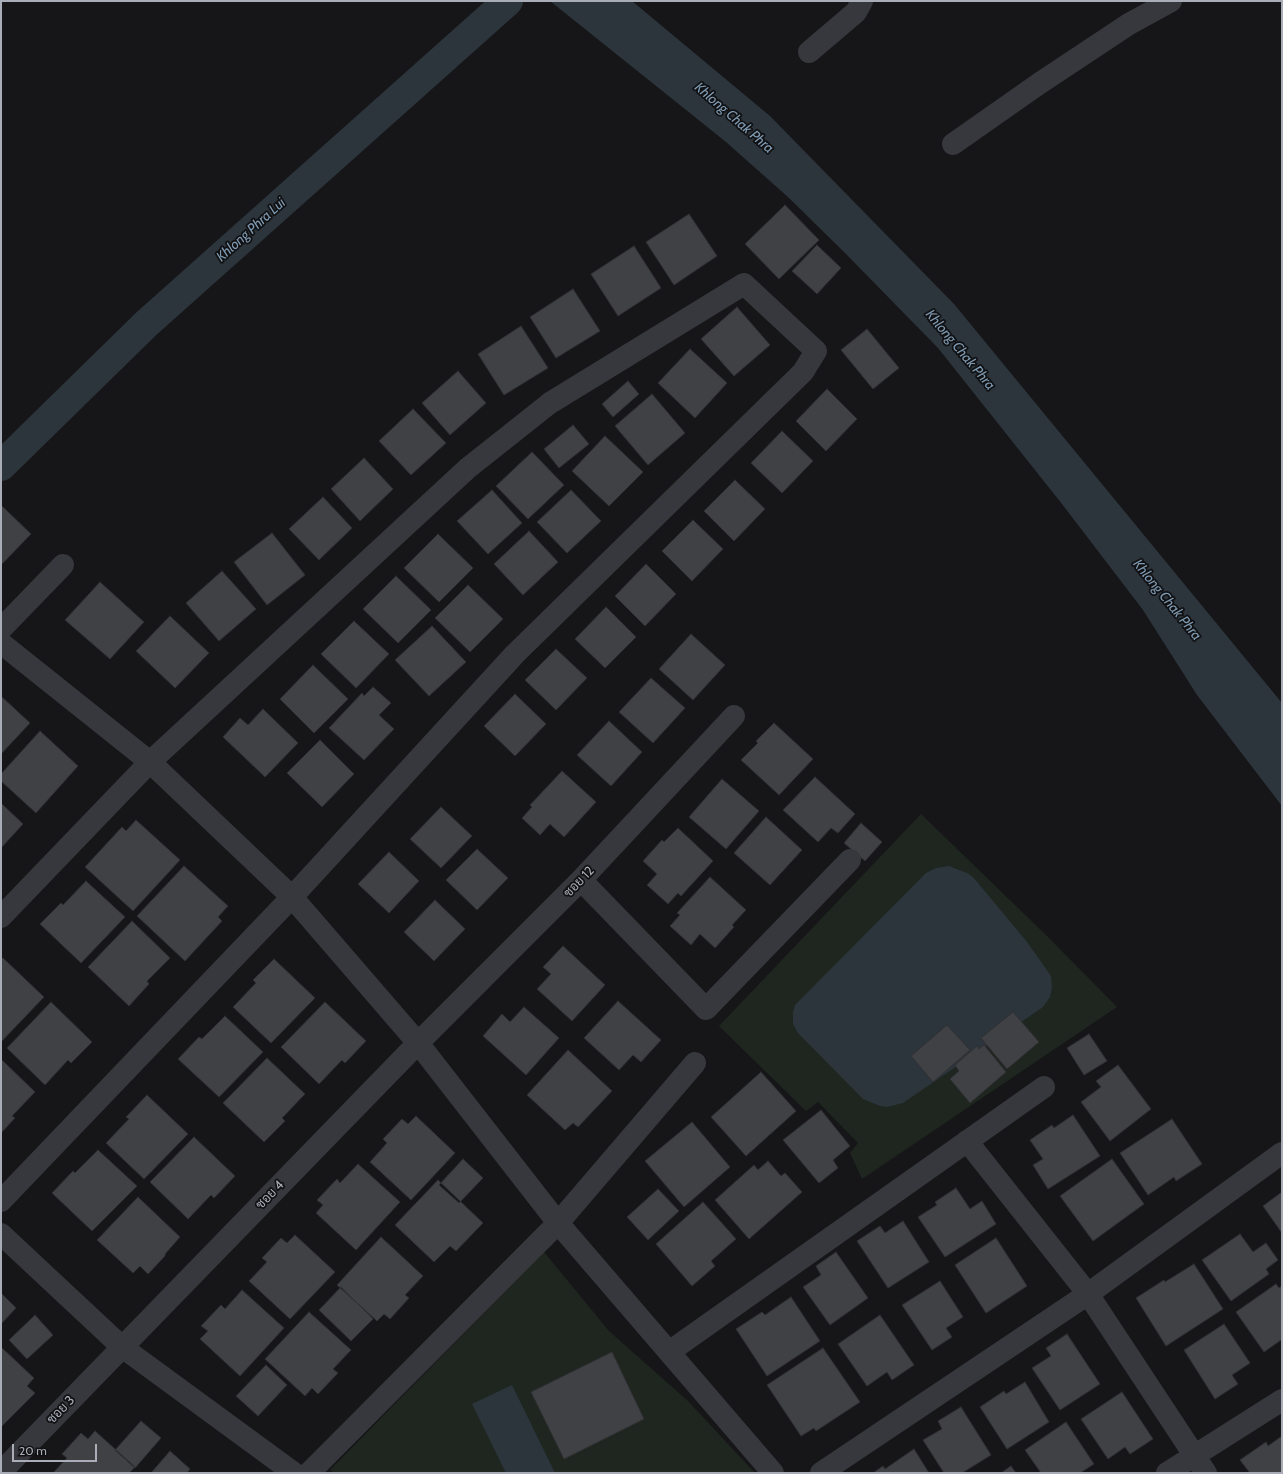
<!DOCTYPE html>
<html>
<head>
<meta charset="utf-8">
<style>
  body { margin:0 }
  #map { position:relative; width:1283px; height:1474px; overflow:hidden; background:#161618; font-family:Cabin,sans-serif }
  canvas { display:block }
  .frame { position:absolute; inset:0; border:2px solid #a8adb8; pointer-events:none }
  .scale { position:absolute; left:12px; top:1444px; width:85px; height:18px; box-sizing:border-box; border:2px solid #a8adb8; border-top:0; padding-left:5px; font-size:12px; line-height:14px; white-space:nowrap; color:#a8adb8; -webkit-text-stroke:3px #111113; paint-order:stroke }
</style>
</head>
<body>
<div id="map">
<canvas width="1283" height="1474"></canvas>
<div class="frame"></div>
<div class="scale">20 m</div>
</div>
<script>
const ctx = document.querySelector('canvas').getContext('2d');
ctx.lineJoin = 'round';
function fillPath(path, color) { ctx.fillStyle = color; ctx.fill(path, 'evenodd'); }
const toPath = rows => new Path2D(rows.map(r => 'M' + r).join(''));
function stroke(path, color, width, dash) { ctx.strokeStyle = color; ctx.lineWidth = width; ctx.lineCap = dash ? 'butt' : 'round'; ctx.setLineDash(dash || []); ctx.stroke(path); }
function label(font, color, halo, rows, align = 'center') {
  ctx.font = font + ' Cabin,Sarabun,sans-serif'; ctx.lineWidth = 3.5; ctx.setLineDash([]); ctx.textBaseline = 'middle'; ctx.strokeStyle = halo; ctx.fillStyle = color; for (const [text, x, y, turn = 0] of rows) {
    ctx.save(); ctx.translate(x, y); ctx.rotate((+turn || 0) * Math.PI / 180); ctx.textAlign = isNaN(turn) ? turn : align; if (halo) ctx.strokeText(text, 0, 0); ctx.fillText(text, 0, 0); ctx.restore();
  }
}
const green = toPath([
  [921,814,1047,936,1117,1007,862,1179,850,1153,858,1143,818,1102,806,1111,719,1026],
  [544,1252,609,1331,688,1401,755,1473,335,1473,330,1470]
]);
const water = toPath([
  [550,1,632,1,770,116,954,304,1282,703,1282,806,1197,695,1143,610,1062,504,938,348,845,253,788,197,726,142],
  [949,866,967,873,973,877,1027,942,1051,976,1052,987,1050,997,1043,1007,903,1103,887,1107,880,1106,863,1099,798,1033,793,1024,793,1012,795,1005,926,873,936,868],
  [512,1385,555,1473,506,1473,472,1404]
]);
const canal = toPath([
  [1,466,146,324,508,1]
]);
const building = toPath([
  [785,205,819,240,779,279,745,244,785,205],
  [689,214,717,256,674,285,646,242,689,214],
  [817,245,841,268,817,294,792,271,817,245],
  [634,246,661,288,618,316,591,274,634,246],
  [573,289,600,331,556,358,530,317,573,289],
  [737,307,770,345,734,376,701,339,737,307],
  [521,326,548,368,504,395,478,354,521,326],
  [867,329,899,368,873,389,841,350,867,329],
  [690,349,727,383,695,418,658,383,690,349],
  [458,371,486,403,450,435,422,403,458,371],
  [628,381,639,394,613,417,602,404,628,381],
  [827,389,857,419,826,451,796,421,827,389],
  [652,394,685,433,648,465,615,426,652,394],
  [413,409,446,443,411,475,379,441,413,409],
  [573,425,589,444,559,468,544,449,573,425],
  [782,431,813,461,782,493,751,463,782,431],
  [605,436,643,472,609,506,572,471,605,436],
  [532,452,564,485,528,519,496,486,532,452],
  [364,458,393,489,360,521,331,489,364,458],
  [735,480,765,509,734,541,704,511,735,480],
  [492,490,522,523,488,554,457,521,492,490],
  [571,490,601,521,567,553,537,522,571,490],
  [323,497,352,528,319,560,289,529,323,497],
  [1,505,31,534,1,565,1,505],
  [693,520,723,549,692,581,662,551,693,520],
  [529,531,558,562,523,595,494,564,529,531],
  [272,533,305,575,267,605,234,562,272,533],
  [438,534,473,568,439,602,404,568,438,534],
  [646,564,676,594,645,626,615,596,646,564],
  [222,571,256,609,219,641,186,603,222,571],
  [396,576,431,610,398,643,363,609,396,576],
  [100,582,144,622,110,659,65,620,100,582],
  [468,585,503,619,470,652,435,618,468,585],
  [606,607,636,637,605,668,575,639,606,607],
  [170,616,209,653,175,688,136,651,170,616],
  [354,621,389,654,356,688,321,654,354,621],
  [432,626,466,662,429,696,395,660,432,626],
  [691,634,725,665,693,700,659,669,691,634],
  [556,649,587,678,556,710,525,680,556,649],
  [313,665,348,699,314,733,280,699,313,665],
  [651,678,685,708,653,743,619,712,651,678],
  [373,687,391,703,379,715,394,729,364,760,329,728,362,693,364,696,373,687],
  [515,694,546,724,515,756,484,726,515,694],
  [1,696,30,723,1,754,1,696],
  [263,709,298,743,265,777,223,737,240,718,248,725,263,709],
  [609,721,642,752,611,786,577,755,609,721],
  [774,723,813,759,779,795,741,760,758,743,756,741,774,723],
  [40,731,78,766,36,813,1,781,1,774,40,731],
  [320,740,354,774,322,807,287,773,320,740],
  [562,771,596,802,564,837,550,824,540,835,522,818,532,807,530,805,562,771],
  [815,777,855,814,838,833,831,828,818,842,783,810,815,777],
  [722,779,759,811,726,849,689,817,722,779],
  [1,803,23,824,1,848,1,803],
  [441,807,472,836,441,868,410,839,441,807],
  [766,817,802,850,770,885,734,853,766,817],
  [136,820,180,860,133,911,85,867,122,827,126,831,136,820],
  [861,823,882,842,865,861,844,843,861,823],
  [678,828,713,861,681,896,678,893,668,904,647,885,657,874,643,861,662,840,664,842,678,828],
  [477,849,508,878,477,910,446,880,477,849],
  [389,852,419,881,389,913,358,884,389,852],
  [184,866,228,906,218,917,222,921,185,961,137,916,184,866],
  [710,877,746,910,732,925,734,927,715,948,700,934,691,945,670,926,680,915,677,913,710,877],
  [86,881,125,917,81,963,40,924,61,903,63,905,86,881],
  [435,900,465,929,434,961,404,932,435,900],
  [132,921,170,958,147,981,149,984,129,1006,88,967,132,921],
  [563,946,605,985,572,1021,537,989,551,974,543,967,563,946],
  [3,958,44,997,1,1042,1,960,3,958],
  [274,959,315,998,271,1043,233,1007,256,983,253,980,274,959],
  [618,1001,661,1040,641,1062,633,1055,619,1070,584,1038,618,1001],
  [51,1002,92,1042,71,1063,68,1060,45,1085,7,1048,51,1002],
  [325,1002,366,1041,345,1063,342,1060,319,1084,281,1047,325,1002],
  [524,1007,559,1038,526,1075,483,1036,502,1014,510,1022,524,1007],
  [1013,1012,1039,1042,1007,1069,981,1038,1013,1012],
  [225,1016,263,1052,219,1097,178,1059,199,1037,202,1039,225,1016],
  [947,1025,970,1050,933,1082,911,1056,947,1025],
  [1089,1034,1107,1061,1084,1075,1067,1048,1089,1034],
  [984,1045,1006,1072,970,1103,950,1079,959,1071,955,1065,977,1046,979,1049,984,1045],
  [568,1050,612,1091,578,1127,573,1123,565,1130,527,1095,568,1050],
  [267,1058,305,1094,282,1118,285,1121,264,1142,223,1103,267,1058],
  [1,1059,35,1092,12,1116,15,1118,1,1133,1,1059],
  [1118,1065,1151,1109,1110,1141,1081,1102,1101,1087,1096,1081,1118,1065],
  [761,1072,796,1111,746,1156,711,1117,761,1072],
  [147,1095,188,1134,144,1179,106,1143,129,1119,126,1117,147,1095],
  [821,1110,850,1146,833,1160,838,1168,819,1183,783,1140,821,1110],
  [1073,1115,1100,1156,1048,1189,1033,1165,1043,1159,1030,1140,1052,1125,1054,1128,1073,1115],
  [416,1116,455,1153,411,1200,370,1162,387,1143,383,1139,402,1119,408,1124,416,1116],
  [1172,1119,1202,1164,1176,1181,1174,1177,1148,1195,1120,1153,1172,1119],
  [692,1122,730,1167,684,1207,645,1161,692,1122],
  [194,1137,235,1176,214,1198,211,1195,188,1219,150,1182,194,1137],
  [98,1150,137,1186,92,1231,52,1193,73,1171,75,1173,98,1150],
  [463,1159,483,1178,459,1203,439,1185,463,1159],
  [1112,1159,1144,1204,1093,1241,1060,1196,1112,1159],
  [768,1161,781,1176,785,1173,802,1192,749,1239,715,1200,754,1165,758,1170,768,1161],
  [358,1164,400,1202,356,1250,316,1213,323,1205,317,1200,337,1179,340,1183,358,1164],
  [438,1180,483,1223,456,1251,450,1246,434,1262,395,1225,438,1180],
  [956,1188,970,1209,982,1201,996,1224,945,1257,918,1217,937,1205,935,1202,956,1188],
  [658,1189,679,1211,648,1240,627,1217,658,1189],
  [1282,1192,1282,1233,1263,1206,1282,1192],
  [138,1197,180,1237,165,1254,165,1256,148,1274,140,1266,133,1273,97,1240,138,1197],
  [703,1202,736,1239,711,1261,715,1266,692,1286,656,1244,703,1202],
  [903,1221,929,1262,888,1288,857,1241,880,1226,885,1233,903,1221],
  [1240,1234,1253,1252,1266,1243,1278,1260,1266,1269,1269,1274,1231,1301,1202,1260,1240,1234],
  [295,1235,335,1272,290,1319,249,1281,267,1262,262,1258,281,1238,287,1243,295,1235],
  [381,1237,423,1276,405,1295,409,1298,390,1319,384,1314,377,1321,337,1285,381,1237],
  [996,1238,1027,1286,986,1313,955,1265,996,1238],
  [836,1252,868,1298,830,1325,803,1287,821,1275,816,1266,836,1252],
  [1194,1264,1223,1309,1166,1346,1136,1298,1164,1280,1165,1282,1194,1264],
  [940,1281,963,1317,946,1328,952,1337,932,1350,902,1305,940,1281],
  [1276,1284,1279,1288,1282,1286,1282,1341,1281,1340,1264,1352,1236,1312,1276,1284],
  [341,1287,373,1319,351,1341,319,1310,341,1287],
  [242,1290,284,1328,240,1376,200,1339,208,1331,201,1326,221,1305,225,1309,242,1290],
  [1,1293,16,1308,1,1324,1,1293],
  [791,1297,820,1341,767,1376,736,1329,762,1312,765,1315,791,1297],
  [309,1312,351,1350,333,1369,338,1373,318,1394,312,1388,305,1396,265,1359,309,1312],
  [35,1315,53,1335,27,1359,9,1340,35,1315],
  [880,1315,914,1365,892,1380,887,1372,867,1386,838,1344,880,1315],
  [1224,1324,1250,1363,1232,1375,1238,1384,1215,1399,1184,1350,1224,1324],
  [1067,1334,1100,1384,1060,1410,1032,1368,1051,1356,1046,1348,1067,1334],
  [1,1347,34,1378,27,1386,35,1393,1,1427,1,1347],
  [823,1348,860,1402,816,1431,814,1428,801,1436,767,1385,823,1348],
  [612,1352,644,1419,564,1459,531,1392,612,1352],
  [266,1365,287,1385,258,1416,236,1396,266,1365],
  [1025,1382,1049,1422,1007,1449,980,1407,1004,1391,1006,1394,1025,1382],
  [1122,1392,1153,1439,1130,1454,1125,1447,1108,1459,1081,1419,1122,1392],
  [961,1407,991,1455,962,1473,944,1473,923,1440,942,1429,938,1421,961,1407],
  [141,1421,161,1438,135,1468,115,1450,141,1421],
  [1066,1422,1094,1464,1080,1473,1041,1473,1025,1450,1066,1422],
  [95,1431,135,1467,129,1473,53,1473,67,1458,62,1454,81,1433,88,1439,95,1431],
  [1282,1436,1282,1473,1250,1473,1240,1460,1266,1442,1268,1446,1282,1436],
  [914,1449,929,1473,873,1473,883,1466,885,1469,914,1449],
  [170,1451,190,1469,187,1473,151,1473,170,1451],
  [1011,1466,1016,1473,1001,1473,1011,1466]
]);
const minor = toPath([
  [809,52,856,12,862,1],
  [953,144,1040,83,1129,24,1171,1],
  [1,629,63,565],
  [1,643,150,762,292,897,418,1043,558,1223,773,1473],
  [581,880,706,1009,850,860],
  [1,917,150,762,468,468,550,403,744,284,816,351,803,372,515,654,292,897,1,1201],
  [967,1141,1088,1294,1206,1473],
  [1,1234,122,1347,294,1473],
  [669,1352,1044,1087],
  [1,1472,418,1043,581,880,734,716],
  [309,1473,558,1223,695,1063],
  [821,1473,1088,1294,1282,1153],
  [1167,1473,1282,1400]
]);
const streetNames = [
  ["ซอย 12",579,882,-46],
  ["ซอย 4",270,1195,-46],
  ["ซอย 3",61,1410,-46]
];
const waterNames = [
  ["Khlong Chak Phra",734,118,41],
  ["Khlong Phra Lui",251,230,-42],
  ["Khlong Chak Phra",960,350,50],
  ["Khlong Chak Phra",1167,600,51]
];
fillPath(green, '#1e261f');
fillPath(water, '#2c353c');
stroke(canal, '#2c353c', 30);
fillPath(building, '#404145');
stroke(building, '#303034', 1);
stroke(minor, '#37383d', 22);
label('13px', '#a8adb8', '#111113', streetNames);
label('italic 14px', '#7f9bb3', '#111113', waterNames);
</script>
</body>
</html>
